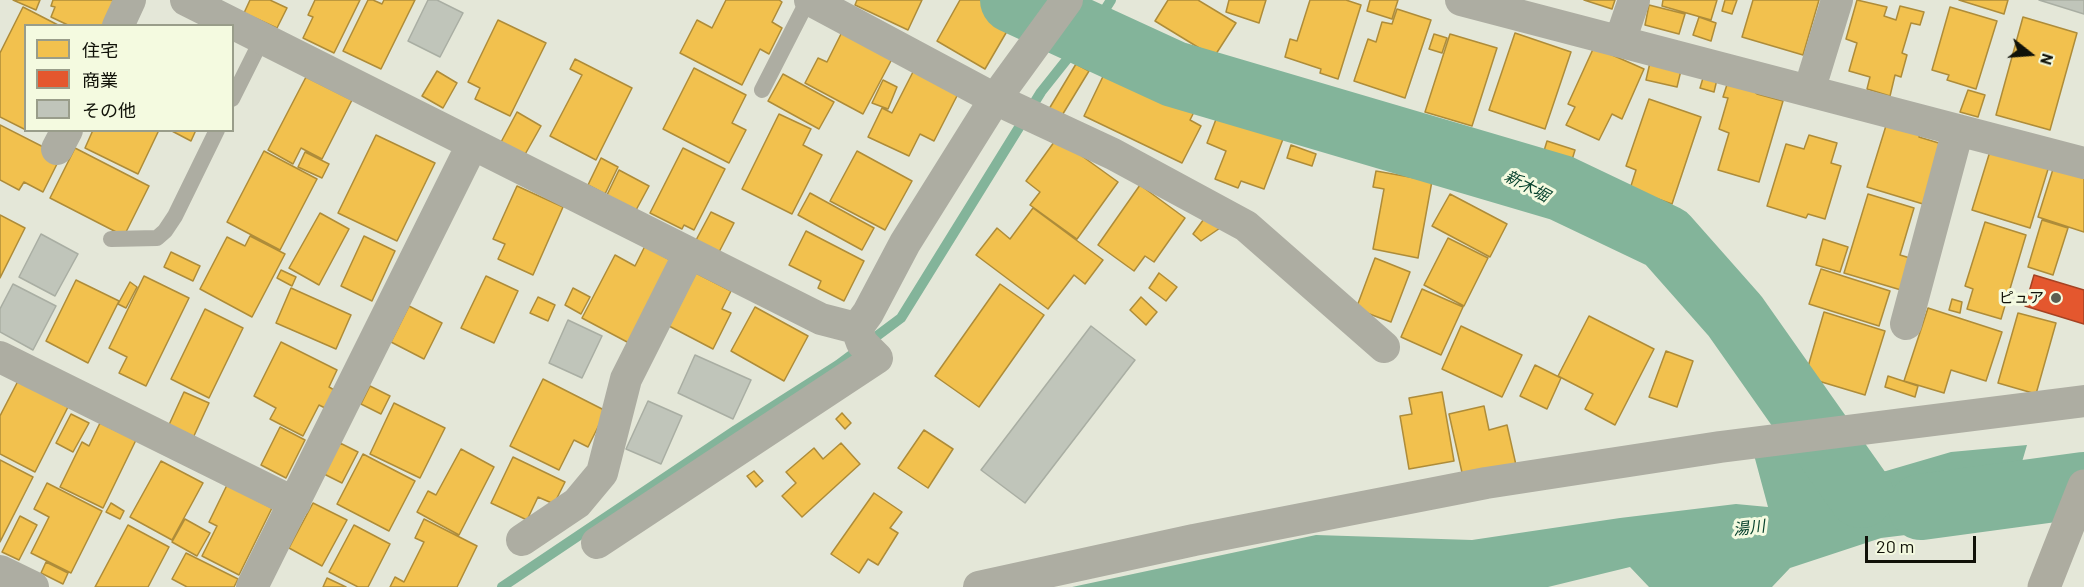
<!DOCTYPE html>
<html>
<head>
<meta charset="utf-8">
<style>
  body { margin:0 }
  #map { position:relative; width:2084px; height:587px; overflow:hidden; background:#e4e7d8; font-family:Barlow,"Noto Sans JP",sans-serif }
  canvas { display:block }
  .legend { position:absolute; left:24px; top:24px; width:210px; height:108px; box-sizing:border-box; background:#f4fae0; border:2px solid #999d8a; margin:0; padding:8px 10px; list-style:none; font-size:18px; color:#111209 }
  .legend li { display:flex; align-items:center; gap:12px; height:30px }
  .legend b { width:30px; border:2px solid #999d8a }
  .north { position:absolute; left:2000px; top:24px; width:60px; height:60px; -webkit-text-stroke:4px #f4fae0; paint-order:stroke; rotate:107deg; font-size:16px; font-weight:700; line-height:24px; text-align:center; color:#111209 }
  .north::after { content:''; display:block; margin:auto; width:21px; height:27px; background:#111209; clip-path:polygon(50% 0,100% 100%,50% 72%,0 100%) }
  .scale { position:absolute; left:1865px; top:536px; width:111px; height:27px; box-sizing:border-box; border:3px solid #111209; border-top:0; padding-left:8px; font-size:18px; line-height:21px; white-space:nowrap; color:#111209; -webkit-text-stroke:4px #f4fae0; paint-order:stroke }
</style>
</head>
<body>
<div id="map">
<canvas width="2084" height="587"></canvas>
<ul class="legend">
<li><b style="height:16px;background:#f2c14e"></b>住宅</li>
<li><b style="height:16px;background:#e4572e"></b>商業</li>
<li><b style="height:16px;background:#c0c5ba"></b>その他</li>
</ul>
<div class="north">N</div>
<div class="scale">20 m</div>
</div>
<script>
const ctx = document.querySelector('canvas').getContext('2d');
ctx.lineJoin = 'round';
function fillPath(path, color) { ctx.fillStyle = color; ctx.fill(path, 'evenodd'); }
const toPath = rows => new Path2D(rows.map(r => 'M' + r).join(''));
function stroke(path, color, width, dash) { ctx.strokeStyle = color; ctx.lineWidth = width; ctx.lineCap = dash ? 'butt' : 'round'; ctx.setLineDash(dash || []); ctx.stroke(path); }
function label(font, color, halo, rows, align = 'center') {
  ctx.font = font + ' Barlow,"Noto Sans JP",sans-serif'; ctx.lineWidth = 6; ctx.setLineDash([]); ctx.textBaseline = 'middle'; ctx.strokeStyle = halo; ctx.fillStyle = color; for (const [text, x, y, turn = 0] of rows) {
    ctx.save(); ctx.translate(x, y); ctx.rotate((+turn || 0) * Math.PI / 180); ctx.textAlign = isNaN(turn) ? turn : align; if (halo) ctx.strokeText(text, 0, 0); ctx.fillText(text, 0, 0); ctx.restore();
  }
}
const water = toPath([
  [1842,438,1867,474,1886,471,1951,452,2027,445,2004,523,1881,538,1790,568,1772,587,1649,587,1630,567,1548,587,1072,587,1316,535,1472,540,1620,518,1736,504,1768,507,1754,455]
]);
const homes = toPath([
  [13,0,40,0,36,10,13,0],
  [53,0,117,0,106,26,70,26,51,17,55,7,51,6,53,0],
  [250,0,270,0,287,8,277,28,244,13,250,0],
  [315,0,360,0,334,53,303,38,313,17,308,15,315,0],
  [368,0,373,0,382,4,384,0,415,0,381,69,343,51,368,0],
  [726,0,779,0,782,2,772,22,782,28,769,54,760,49,742,85,680,53,697,20,712,28,726,0],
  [857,0,922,0,908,30,855,5,857,0],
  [960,0,993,0,1017,14,985,69,937,41,960,0],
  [1168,0,1198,0,1236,23,1214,57,1155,21,1168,0],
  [1229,0,1266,0,1259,23,1226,12,1229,0],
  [1310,0,1346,0,1361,5,1338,79,1320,73,1321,69,1285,57,1290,39,1297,41,1310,0],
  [1370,0,1398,0,1392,19,1367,11,1370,0],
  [1584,0,1615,0,1612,9,1584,0],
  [1663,0,1717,0,1711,20,1662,6,1663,0],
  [1725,0,1737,0,1732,14,1722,11,1725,0],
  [1753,0,1819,0,1803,55,1742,37,1753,0],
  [1857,0,1887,7,1884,16,1896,20,1900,6,1924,12,1920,25,1911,23,1902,53,1907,55,1901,77,1895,75,1890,96,1867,89,1870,77,1849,71,1857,43,1846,39,1857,0],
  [1959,0,2008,0,2004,14,1959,0],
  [1649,5,1685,14,1679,34,1645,25,1649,5],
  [23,7,60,26,26,26,26,130,0,117,0,53,23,7],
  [1950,7,1997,21,1976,89,1947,80,1949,75,1932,70,1950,7],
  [1397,9,1431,20,1405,98,1354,81,1368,39,1376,42,1382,22,1392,24,1397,9],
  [1699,17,1716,23,1711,41,1693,35,1699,17],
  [2023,17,2077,33,2050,130,1996,115,2023,17],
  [498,20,546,43,510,116,475,99,480,88,468,82,498,20],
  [843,30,893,57,863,114,805,83,818,58,827,62,843,30],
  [1515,33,1571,52,1545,129,1489,110,1515,33],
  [1434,34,1447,38,1442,53,1429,49,1434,34],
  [1450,34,1497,48,1472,126,1425,112,1450,34],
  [1594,47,1644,69,1622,119,1612,114,1599,140,1566,125,1575,107,1568,104,1594,47],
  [1652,54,1683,62,1677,87,1646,80,1652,54],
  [575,59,632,88,596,160,550,136,582,75,570,69,575,59],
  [1076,64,1089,71,1061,117,1049,109,1076,64],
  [1108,66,1153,88,1156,83,1198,104,1190,120,1201,126,1182,163,1084,116,1108,66],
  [694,68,746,95,732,123,746,130,729,163,663,129,694,68],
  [915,68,960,90,934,141,920,134,909,156,868,137,882,108,892,113,915,68],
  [1706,68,1719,71,1714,92,1700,88,1706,68],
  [437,71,457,83,443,108,422,96,437,71],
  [1731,72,1757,94,1783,101,1759,182,1718,170,1729,133,1719,129,1728,98,1723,97,1731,72],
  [783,74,834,102,819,129,768,101,783,74],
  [306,77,352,100,322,159,301,148,293,164,268,150,306,77],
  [883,80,897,87,888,109,872,103,883,80],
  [1968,90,1985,95,1978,117,1960,112,1968,90],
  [1649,99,1701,117,1672,204,1630,189,1636,170,1626,166,1649,99],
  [517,112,541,126,523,158,500,144,517,112],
  [779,114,811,129,803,145,822,155,792,214,742,189,779,114],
  [1218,114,1283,139,1264,189,1241,181,1238,188,1215,179,1226,151,1207,143,1218,114],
  [1889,116,1922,126,1919,137,1942,144,1923,204,1867,187,1889,116],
  [0,125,61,156,43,192,24,182,19,190,0,180,0,125],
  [93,130,159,130,138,174,85,148,93,130],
  [170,130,196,130,191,141,170,130],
  [376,135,435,163,397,241,338,213,376,135],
  [1809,135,1837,143,1831,163,1841,166,1825,219,1808,214,1806,218,1767,206,1786,144,1804,149,1809,135],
  [1057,138,1118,182,1077,239,1030,205,1040,192,1026,181,1057,138],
  [1547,141,1575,150,1568,173,1540,164,1547,141],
  [1291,145,1316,154,1312,166,1287,158,1291,145],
  [75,148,149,186,124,236,50,198,75,148],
  [683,148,725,169,694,230,684,225,682,229,650,213,683,148],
  [1991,148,2049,166,2030,228,1972,210,1991,148],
  [264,151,317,179,280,250,227,222,264,151],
  [857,151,912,181,885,230,830,201,857,151],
  [305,152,329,164,322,178,298,167,305,152],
  [601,158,618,167,605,194,588,185,601,158],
  [2054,166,2084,175,2084,232,2038,217,2054,166],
  [619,170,649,186,635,212,606,197,619,170],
  [1376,171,1432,181,1418,258,1373,249,1384,189,1373,187,1376,171],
  [1140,185,1185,218,1154,262,1145,256,1134,271,1098,245,1140,185],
  [517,186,563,207,533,275,498,259,505,244,493,239,517,186],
  [810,193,874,228,862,250,798,215,810,193],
  [1450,194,1507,224,1490,257,1432,226,1450,194],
  [1868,194,1914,208,1900,255,1910,258,1901,290,1844,273,1868,194],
  [1033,208,1103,260,1085,284,1074,275,1048,309,976,255,997,228,1010,239,1033,208],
  [711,212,734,223,718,254,695,242,711,212],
  [1209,212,1226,224,1201,241,1193,234,1209,212],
  [320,213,349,229,319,285,289,268,320,213],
  [0,215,25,228,0,278,0,215],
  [2042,220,2068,228,2053,275,2028,267,2042,220],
  [1985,222,2026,235,2001,319,1967,309,1973,289,1965,286,1985,222],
  [806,231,864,261,844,301,818,288,821,281,789,265,806,231],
  [250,236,285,254,252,317,200,289,227,237,245,246,250,236],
  [364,236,395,251,372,301,341,286,364,236],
  [1448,238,1488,258,1464,306,1424,285,1448,238],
  [1823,239,1848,247,1840,272,1816,265,1823,239],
  [645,246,672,261,629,343,582,318,615,255,635,266,645,246],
  [171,252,200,266,193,281,164,267,171,252],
  [1375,258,1410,272,1391,322,1356,309,1375,258],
  [1821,269,1890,291,1879,326,1809,304,1821,269],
  [281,270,296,277,292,286,277,278,281,270],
  [696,273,731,291,722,309,731,313,713,349,669,326,696,273],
  [1159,273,1177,287,1166,301,1149,288,1159,273],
  [144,276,189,298,146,386,119,373,127,357,109,348,144,276],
  [486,276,518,291,494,343,461,328,486,276],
  [76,280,119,301,88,363,46,341,76,280],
  [130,282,137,287,126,308,118,304,130,282],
  [1000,284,1044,315,979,407,935,376,1000,284],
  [291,288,351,315,336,349,276,323,291,288],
  [573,288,590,297,581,314,565,305,573,288],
  [1422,289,1463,307,1441,355,1401,337,1422,289],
  [538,297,555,305,548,321,530,313,538,297],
  [1141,297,1157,312,1146,325,1130,310,1141,297],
  [1952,299,1962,302,1960,313,1949,310,1952,299],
  [409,306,442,323,424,359,391,342,409,306],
  [755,307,808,336,784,381,731,351,755,307],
  [1928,308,2002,332,1986,381,1951,370,1944,393,1904,381,1928,308],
  [205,309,243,328,209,398,171,379,205,309],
  [1824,312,1885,331,1865,395,1805,377,1824,312],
  [2018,313,2056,323,2036,394,1998,383,2018,313],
  [1589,316,1654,349,1615,425,1585,409,1593,394,1558,376,1589,316],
  [1461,326,1522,355,1502,397,1442,369,1461,326],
  [281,342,337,370,329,387,336,391,327,409,319,405,303,436,270,419,276,408,254,396,281,342],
  [1666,351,1693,361,1677,407,1649,397,1666,351],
  [1535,365,1561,378,1547,409,1520,396,1535,365],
  [1888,376,1918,386,1915,397,1885,387,1888,376],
  [543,379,606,411,588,447,574,440,559,470,510,446,543,379],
  [18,381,68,407,35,472,0,454,0,416,18,381],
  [370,386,390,396,381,414,361,404,370,386],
  [184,392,209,403,193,438,168,427,184,392],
  [1442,392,1454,461,1409,469,1400,416,1412,414,1409,398,1442,392],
  [394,403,445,428,420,478,370,454,394,403],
  [1484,406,1489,430,1507,425,1516,465,1463,477,1449,414,1484,406],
  [842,413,851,423,845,429,836,419,842,413],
  [71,414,89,423,73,452,56,443,71,414],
  [100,423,136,440,103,508,60,487,82,442,89,446,100,423],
  [280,427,305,440,286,478,261,465,280,427],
  [924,430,953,449,928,488,898,468,924,430],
  [340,443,358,452,342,483,324,474,340,443],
  [841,443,860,464,802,517,782,496,796,483,786,472,814,448,823,459,841,443],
  [461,449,494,467,459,535,417,512,428,491,436,495,461,449],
  [363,454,415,481,389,531,337,504,363,454],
  [513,457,565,482,554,504,538,497,527,520,491,503,513,457],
  [0,460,33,477,0,542,0,460],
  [161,461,203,483,172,540,130,517,161,461],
  [754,471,763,481,756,487,747,476,754,471],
  [47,483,102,511,71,573,31,553,49,517,34,509,47,483],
  [227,485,272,508,239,575,202,556,217,526,209,522,227,485],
  [874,493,902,512,890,528,898,533,878,565,868,559,859,573,831,554,874,493],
  [111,503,124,511,120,519,106,512,111,503],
  [313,503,347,520,322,566,289,548,313,503],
  [20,516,37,525,19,560,2,552,20,516],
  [185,519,210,533,197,556,172,542,185,519],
  [424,519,477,546,457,587,390,587,395,577,404,582,424,542,415,538,424,519],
  [128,525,169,547,148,587,95,587,128,525],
  [354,525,390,544,368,587,358,587,329,572,354,525],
  [186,553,238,579,234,587,187,587,172,579,186,553],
  [46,562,68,573,63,584,41,573,46,562],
  [327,578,346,587,323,587,327,578]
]);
const shops = toPath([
  [2034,275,2084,290,2084,324,2025,306,2034,275]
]);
const stream = toPath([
  [502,587,736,430,838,365,901,318,1041,92,1099,19,1111,0]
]);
const river = toPath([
  [1013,0,1174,74,1561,188,1666,238,1735,316,1861,495],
  [1921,507,2084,485]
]);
const building = toPath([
  [428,0,437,0,463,13,440,57,408,41,428,0],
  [2039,0,2084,0,2084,14,2039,0],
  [41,234,78,254,55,296,19,277,41,234],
  [13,284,56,306,33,350,0,332,0,309,13,284],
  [568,320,602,336,582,378,549,363,568,320],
  [1091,326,1135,360,1025,503,981,470,1091,326],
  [695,355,751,380,733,419,678,393,695,355],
  [648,401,682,416,661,464,626,449,648,401]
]);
const service = toPath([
  [762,90,808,0],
  [232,99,262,39],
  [111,239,157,238,165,231,175,216,217,130]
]);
const minor = toPath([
  [186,0,821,319,852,327,860,324,868,313,905,243,995,99,1067,0],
  [810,0,995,99,1113,154,1246,226,1384,347],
  [1461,0,2084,163],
  [118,26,130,0],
  [1620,41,1634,0],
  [1809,91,1837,0],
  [57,149,67,130],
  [1906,324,1958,130],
  [0,357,295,503],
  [522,540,577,503,602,473,626,379,689,254],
  [597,543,877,358,862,343,856,327],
  [0,571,33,587],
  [252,587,472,145],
  [979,587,1194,540,1486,483,1720,447,2084,401]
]);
const secondary = toPath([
  [2044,587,2084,486]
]);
const markers = [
  [2056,298,6,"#5b5d51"]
];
const poiNames = [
  ["ピュア",2044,298]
];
const waterNames = [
  ["新木堀",1527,186,28],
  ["湯川",1749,528,-7]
];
fillPath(water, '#83b49a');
fillPath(homes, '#f2c14e');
stroke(homes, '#ae8c39', 1.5);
fillPath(shops, '#e4572e');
stroke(shops, '#a54223', 1.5);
stroke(stream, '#83b49a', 10);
stroke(river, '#83b49a', 66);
fillPath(building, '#c0c5ba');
stroke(building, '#a9aea3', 1.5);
stroke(service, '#adada2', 16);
stroke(minor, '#adada2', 32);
stroke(secondary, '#adaca0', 33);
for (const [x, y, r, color] of markers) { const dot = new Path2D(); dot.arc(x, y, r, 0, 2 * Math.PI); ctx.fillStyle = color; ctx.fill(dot); stroke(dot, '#f4fae0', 2); }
label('15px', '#111209', '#f4fae0', poiNames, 'right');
label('italic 16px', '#07422d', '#f4fae0', waterNames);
</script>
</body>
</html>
